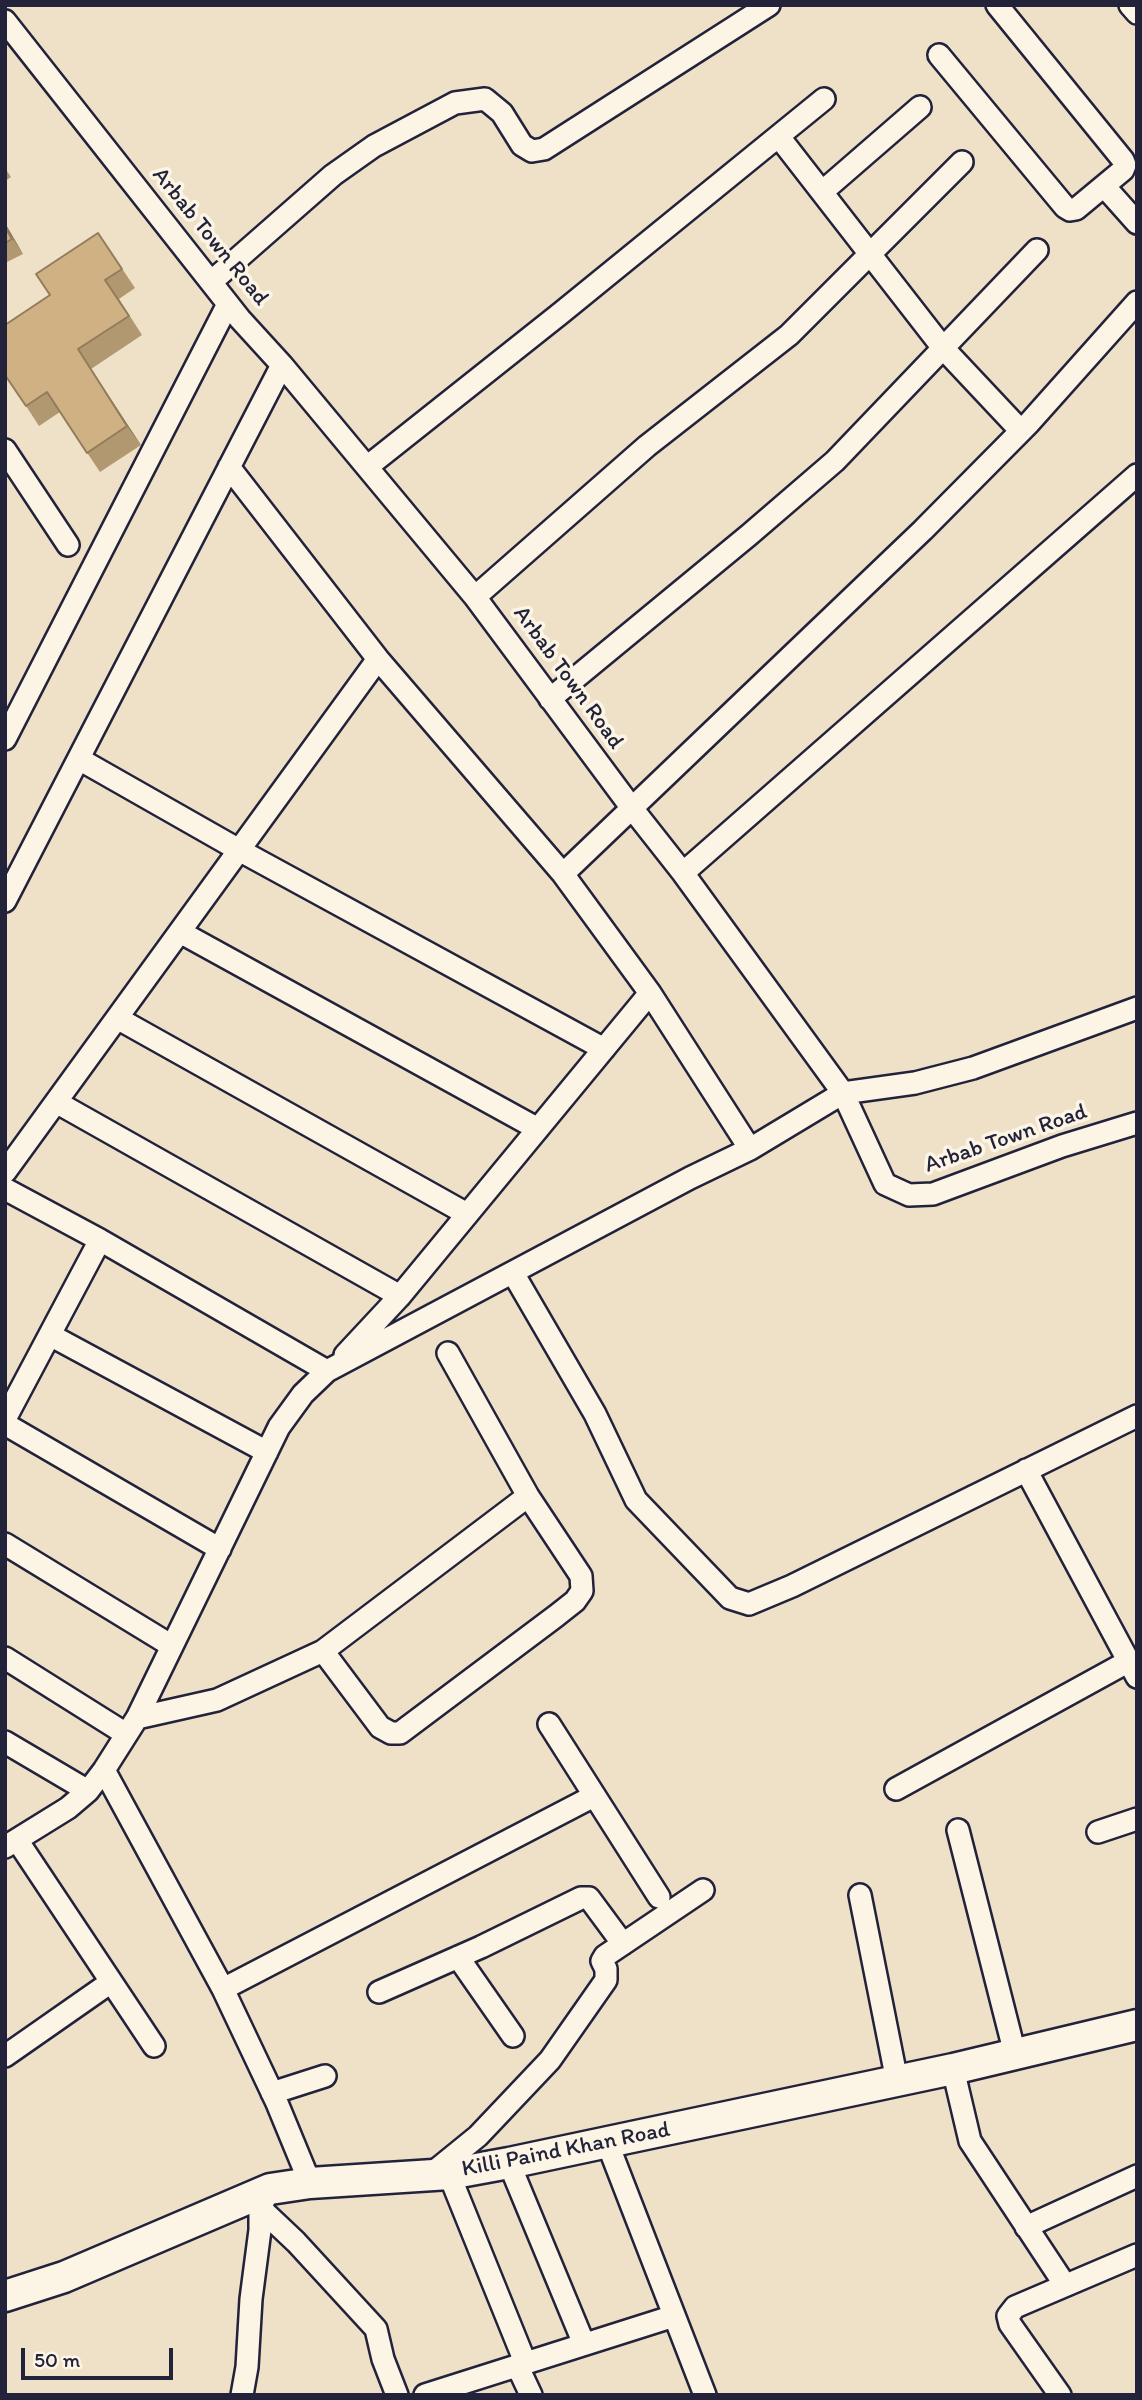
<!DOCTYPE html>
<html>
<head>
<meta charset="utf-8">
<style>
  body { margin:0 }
  #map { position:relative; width:1142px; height:2400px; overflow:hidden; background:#eee1c8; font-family:Itim,sans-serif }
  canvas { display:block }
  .frame { position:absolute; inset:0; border:7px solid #22223b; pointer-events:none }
  .scale { position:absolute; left:21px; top:2348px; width:152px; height:32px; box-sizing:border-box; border:4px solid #22223b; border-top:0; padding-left:9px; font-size:21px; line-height:24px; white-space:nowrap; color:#22223b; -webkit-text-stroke:5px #fcf5e5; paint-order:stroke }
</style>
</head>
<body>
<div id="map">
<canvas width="1142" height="2400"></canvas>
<div class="frame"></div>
<div class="scale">50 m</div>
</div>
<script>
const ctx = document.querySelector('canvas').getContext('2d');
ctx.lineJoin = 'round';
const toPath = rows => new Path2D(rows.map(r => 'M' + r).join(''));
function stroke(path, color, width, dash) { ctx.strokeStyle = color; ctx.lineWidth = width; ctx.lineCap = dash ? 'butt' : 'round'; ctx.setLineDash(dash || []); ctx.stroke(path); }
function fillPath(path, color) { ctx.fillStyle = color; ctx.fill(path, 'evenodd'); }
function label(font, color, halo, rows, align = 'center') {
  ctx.font = font + ' Itim,sans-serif'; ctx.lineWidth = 7; ctx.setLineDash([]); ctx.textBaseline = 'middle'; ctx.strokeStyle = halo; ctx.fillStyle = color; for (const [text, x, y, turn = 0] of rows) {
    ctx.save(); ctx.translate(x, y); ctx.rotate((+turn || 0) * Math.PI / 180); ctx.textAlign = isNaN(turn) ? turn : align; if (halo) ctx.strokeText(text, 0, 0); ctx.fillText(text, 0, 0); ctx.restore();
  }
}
const street = toPath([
  [1130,5,1137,13],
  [5,21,240,319,282,365,475,597,631,807,683,873,843,1093,885,1184,909,1195,933,1194,1062,1146,1137,1123],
  [939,55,1065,207,1070,210,1076,209,1123,170,1125,165,1123,160,997,5],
  [779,137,943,348,1021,431],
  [1104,186,1137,223],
  [822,192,920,107],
  [211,282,333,175,374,146,455,103,485,99,502,113,522,145,532,151,544,149,769,5],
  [5,450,68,545],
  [229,467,378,659,563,874,650,993,750,1149],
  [367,467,561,313,824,99],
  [475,597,647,446,789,335,962,162],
  [550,699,749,535,835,461,1037,250],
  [5,739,228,304],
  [79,759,239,850,604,1049],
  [683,873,1137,475],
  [563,874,923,530,1029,423,1137,302],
  [5,901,282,365],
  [180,932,538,1129],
  [117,1018,467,1214],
  [56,1102,400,1296],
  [5,1172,378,659],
  [5,1189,100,1240,327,1371],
  [513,1273,595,1414,636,1500,730,1598,749,1604,792,1586,1137,1416],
  [50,1335,267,1452],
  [345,1355,400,1296,650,993],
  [5,1419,100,1240],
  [5,1424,220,1549],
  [1026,1470,1137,1677],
  [5,1544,172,1646],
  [323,1651,380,1727,391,1733,400,1733,556,1616,575,1601,582,1591,581,1576,528,1496,448,1353],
  [5,1658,126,1734],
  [137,1718,217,1700,323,1651,528,1496],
  [549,1724,659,1897],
  [5,1742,88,1791],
  [104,1770,223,1989,277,2103,310,2183],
  [896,1789,1129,1661],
  [958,1830,1015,2054],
  [1098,1832,1137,1819],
  [17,1840,154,2046],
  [5,1847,68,1808,88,1791,104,1770,137,1718,279,1427,303,1394,327,1371,690,1178,750,1149,843,1093,915,1083,973,1068,1137,1008],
  [860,1895,897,2081],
  [458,1957,513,2036],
  [223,1989,594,1796],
  [379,1992,481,1947,581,1898,589,1898,623,1944],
  [5,2056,111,1982],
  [953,2069,970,2141,1065,2285],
  [272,2093,325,2076],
  [607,2142,705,2395],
  [509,2163,584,2344],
  [449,2174,525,2362],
  [430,2175,478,2136,550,2060,606,1980,606,1969,602,1961,605,1956,703,1890],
  [260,2208,296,2242,376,2329,383,2359,397,2395],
  [1026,2227,1137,2176],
  [517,2365,531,2395],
  [242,2395,247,2367,251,2299,260,2230,260,2208,264,2200],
  [425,2395,674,2316],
  [1060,2395,1010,2324,1008,2316,1015,2307,1137,2255]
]);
const secondary = toPath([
  [5,2296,64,2277,270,2189,310,2183,449,2174,509,2163,953,2069,1137,2025]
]);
const wall = toPath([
  [5,168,11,177,5,181],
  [5,223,23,254,5,263],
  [111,252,135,288,119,299,142,335,91,369,141,445,100,472,60,412,39,426,26,406]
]);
const shadedWall = toPath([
  [5,223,23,254,5,227],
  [78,349,91,369,141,445,127,426]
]);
const building = toPath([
  [5,227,12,239,5,243,5,227],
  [98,233,122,269,105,280,129,316,78,349,127,426,87,453,47,392,26,406,5,375,5,325,50,295,36,274,98,233]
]);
const streetNames = [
  ["Arbab Town Road",210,237,51],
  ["Arbab Town Road",568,678,54],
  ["Arbab Town Road",1006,1139,-19],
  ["Killi Paind Khan Road",566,2150,-11]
];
stroke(street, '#22223b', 26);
stroke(secondary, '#22223b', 35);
stroke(street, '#fcf5e5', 21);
stroke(secondary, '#fcf5e5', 30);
fillPath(wall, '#b29871');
fillPath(shadedWall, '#917c5c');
fillPath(building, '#cfb183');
stroke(building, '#917c5c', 2);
label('23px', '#22223b', '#fcf5e5', streetNames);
</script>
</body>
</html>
